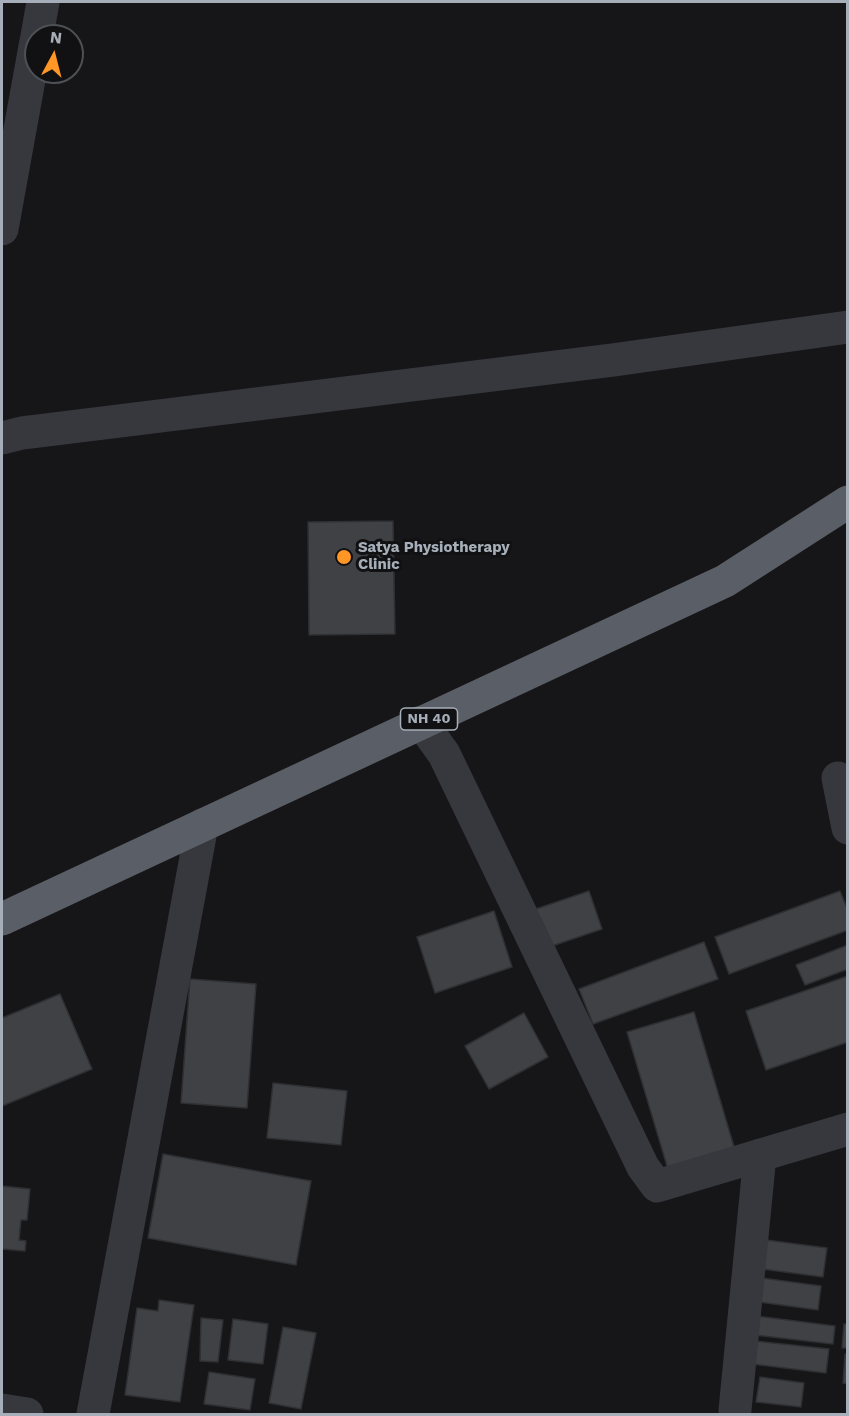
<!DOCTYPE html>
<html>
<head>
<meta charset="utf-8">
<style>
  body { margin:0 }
  #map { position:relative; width:849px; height:1416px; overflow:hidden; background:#161618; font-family:"Work Sans",sans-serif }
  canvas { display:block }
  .frame { position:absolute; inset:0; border:3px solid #a6afb9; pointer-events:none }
  .north { position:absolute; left:24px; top:24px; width:60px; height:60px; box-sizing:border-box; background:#111113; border:2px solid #4d5055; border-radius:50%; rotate:7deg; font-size:16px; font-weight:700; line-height:24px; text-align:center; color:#a6afb9 }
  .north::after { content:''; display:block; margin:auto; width:21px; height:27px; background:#ff9626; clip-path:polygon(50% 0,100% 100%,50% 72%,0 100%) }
</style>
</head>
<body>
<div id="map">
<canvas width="849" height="1416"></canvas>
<div class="frame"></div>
<div class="north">N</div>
</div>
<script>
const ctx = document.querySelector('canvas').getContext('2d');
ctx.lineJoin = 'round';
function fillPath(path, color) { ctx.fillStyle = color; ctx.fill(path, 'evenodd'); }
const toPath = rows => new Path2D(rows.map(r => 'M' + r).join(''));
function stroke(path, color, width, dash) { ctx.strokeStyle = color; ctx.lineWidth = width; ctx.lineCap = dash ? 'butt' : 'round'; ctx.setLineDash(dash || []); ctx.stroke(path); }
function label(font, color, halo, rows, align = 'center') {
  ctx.font = font + ' "Work Sans",sans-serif'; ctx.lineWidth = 6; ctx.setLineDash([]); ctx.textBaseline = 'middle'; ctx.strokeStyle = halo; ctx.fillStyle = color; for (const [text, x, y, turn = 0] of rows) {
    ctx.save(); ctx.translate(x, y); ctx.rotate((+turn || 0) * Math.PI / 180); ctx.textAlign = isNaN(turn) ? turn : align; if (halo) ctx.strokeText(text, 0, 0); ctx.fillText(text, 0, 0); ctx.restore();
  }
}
const building = toPath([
  [393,521,395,634,309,635,308,522,393,521],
  [589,891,602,929,546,948,533,910,589,891],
  [840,891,848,911,848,930,729,974,715,937,840,891],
  [494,911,512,967,435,993,417,937,494,911],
  [704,942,718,979,593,1024,579,989,704,942],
  [848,945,848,969,805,985,796,965,848,945],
  [848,976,848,1042,766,1070,746,1011,848,976],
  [190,979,256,984,247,1108,181,1103,190,979],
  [60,994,92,1069,2,1106,2,1018,60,994],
  [694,1012,737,1157,670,1176,627,1032,694,1012],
  [524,1013,548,1057,489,1089,465,1046,524,1013],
  [273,1083,347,1091,341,1145,267,1138,273,1083],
  [163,1154,311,1181,296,1265,148,1238,163,1154],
  [2,1186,30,1189,27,1220,21,1220,19,1240,26,1241,25,1251,2,1249,2,1186],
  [766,1240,827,1248,823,1277,762,1269,766,1240],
  [762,1278,821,1286,818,1310,759,1302,762,1278],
  [159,1300,194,1305,180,1402,125,1395,137,1308,158,1311,159,1300],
  [756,1316,835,1326,833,1344,754,1335,756,1316],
  [201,1318,223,1320,218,1362,200,1361,201,1318],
  [233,1319,268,1324,263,1364,228,1360,233,1319],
  [844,1324,848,1324,848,1348,842,1348,844,1324],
  [283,1327,316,1333,301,1409,269,1403,283,1327],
  [755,1341,829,1349,826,1373,752,1364,755,1341],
  [845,1354,848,1355,848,1384,843,1383,845,1354],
  [209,1372,255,1379,250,1410,204,1404,209,1372],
  [760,1377,804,1383,801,1407,756,1402,760,1377]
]);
const minor = toPath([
  [37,36,43,2],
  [2,229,36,41],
  [2,438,22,433,613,360,848,327],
  [421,722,444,754,643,1167,657,1186,848,1129],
  [838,778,848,828],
  [2,1410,27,1414],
  [735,1410,760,1155],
  [93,1414,202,825]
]);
const trunk = toPath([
  [2,919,725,581,848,502]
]);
const markers = [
  [344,557,8,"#ff9626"]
];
const shields = [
  [429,719,57]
];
const shieldNames = [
  ["NH 40",429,719]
];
const poiNames = [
  ["Satya Physiotherapy",358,548],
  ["Clinic",358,565]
];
fillPath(building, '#404145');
stroke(building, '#2f3034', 1.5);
stroke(minor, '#36383d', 33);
stroke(trunk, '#5a5e66', 33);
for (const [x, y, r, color] of markers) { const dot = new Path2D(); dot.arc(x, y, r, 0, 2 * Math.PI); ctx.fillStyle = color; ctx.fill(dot); stroke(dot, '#111113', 2); }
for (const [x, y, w] of shields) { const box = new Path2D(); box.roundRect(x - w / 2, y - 11, w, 22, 4.5); ctx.fillStyle = '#111113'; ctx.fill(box); stroke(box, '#a6afb9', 1.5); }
label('bold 14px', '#a6afb9', null, shieldNames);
label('bold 15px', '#a6afb9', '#111113', poiNames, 'left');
</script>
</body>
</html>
